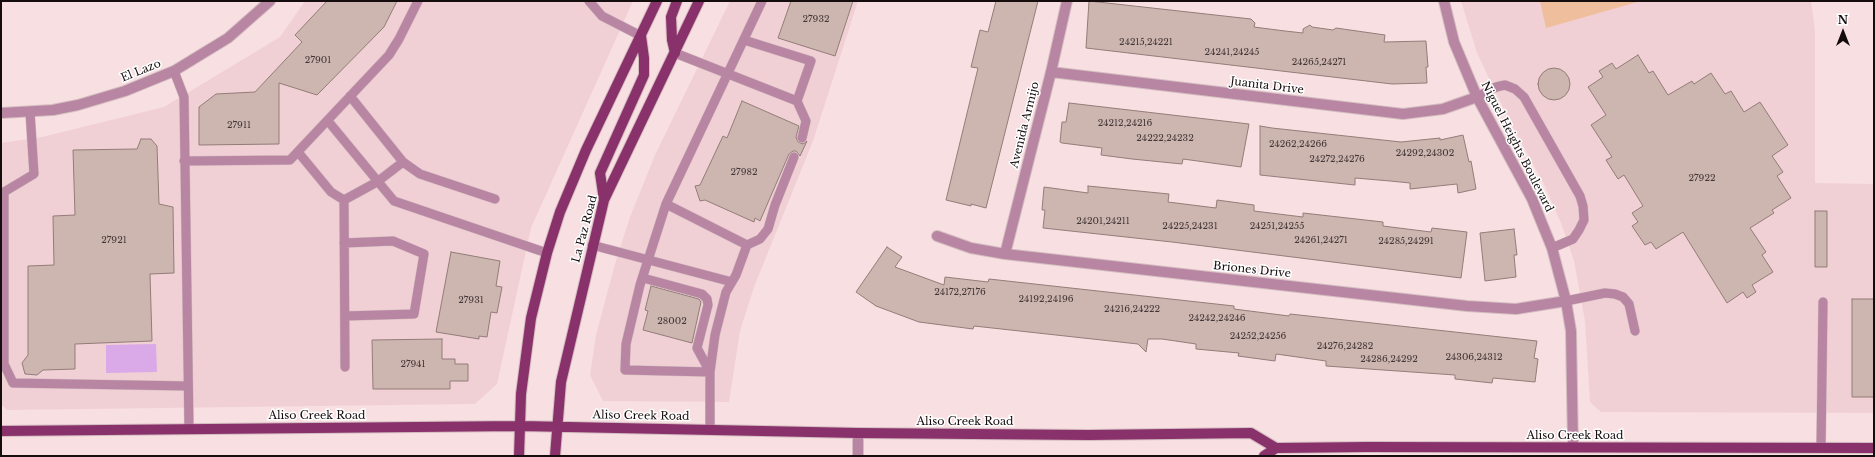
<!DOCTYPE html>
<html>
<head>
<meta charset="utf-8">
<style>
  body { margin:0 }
  #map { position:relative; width:1875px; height:457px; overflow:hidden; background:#f8dfe2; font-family:"Libre Baskerville",serif }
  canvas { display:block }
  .frame { position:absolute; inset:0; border:2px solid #140c0d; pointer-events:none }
  .north { position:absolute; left:1823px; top:12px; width:40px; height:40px; -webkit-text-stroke:3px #fff; paint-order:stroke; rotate:0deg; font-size:11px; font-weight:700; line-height:16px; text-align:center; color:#140c0d }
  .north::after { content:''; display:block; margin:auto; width:14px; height:18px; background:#140c0d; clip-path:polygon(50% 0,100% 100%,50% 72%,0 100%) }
</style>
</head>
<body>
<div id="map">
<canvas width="1875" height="457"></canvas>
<div class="frame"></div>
<div class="north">N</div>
</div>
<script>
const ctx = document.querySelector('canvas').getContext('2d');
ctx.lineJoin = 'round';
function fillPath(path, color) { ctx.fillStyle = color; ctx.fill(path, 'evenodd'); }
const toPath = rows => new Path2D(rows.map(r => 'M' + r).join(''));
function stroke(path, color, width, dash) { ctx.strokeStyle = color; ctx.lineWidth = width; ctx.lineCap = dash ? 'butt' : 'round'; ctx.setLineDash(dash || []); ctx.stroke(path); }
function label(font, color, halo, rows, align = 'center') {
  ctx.font = font + ' "Libre Baskerville",serif'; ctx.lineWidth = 3; ctx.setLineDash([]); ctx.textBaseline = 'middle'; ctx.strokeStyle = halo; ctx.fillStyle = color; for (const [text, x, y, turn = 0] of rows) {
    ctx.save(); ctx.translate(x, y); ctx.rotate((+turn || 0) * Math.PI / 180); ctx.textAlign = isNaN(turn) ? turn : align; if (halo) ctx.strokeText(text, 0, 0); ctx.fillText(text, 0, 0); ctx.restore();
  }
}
const built = toPath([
  [305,1,633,1,531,228,497,384,475,404,7,410,1,404,1,143,42,137,164,107,280,37],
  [730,1,858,1,813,141,754,287,740,331,729,402,603,401,590,375,596,335,615,264,630,217,655,155],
  [1461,1,1811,1,1815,31,1815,183,1874,184,1874,413,1601,412,1590,402,1585,321,1574,261,1561,223,1543,182,1510,122,1477,53]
]);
const green = toPath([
  [1540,1,1641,1,1546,28]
]);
const water = toPath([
  [156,344,157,372,106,373,106,345]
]);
const building = toPath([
  [327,1,397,1,384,27,317,95,279,83,279,144,199,145,199,107,216,94,255,92,302,42,295,35,327,1],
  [791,1,853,1,835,56,778,38,791,1],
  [996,1,1038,1,986,208,971,204,971,206,946,200,978,68,971,67,980,30,988,32,996,1],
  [1089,1,1251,19,1255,23,1254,27,1285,31,1303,33,1303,29,1310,25,1312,27,1333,30,1336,28,1385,35,1384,42,1426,41,1428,67,1426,67,1427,83,1392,84,1086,48,1089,1],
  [1638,55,1649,73,1653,71,1668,95,1692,81,1694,84,1711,73,1725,94,1731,91,1744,112,1760,102,1788,145,1772,156,1783,172,1777,176,1791,198,1772,210,1774,213,1750,228,1766,252,1762,255,1773,272,1752,285,1756,292,1747,298,1743,292,1727,303,1683,232,1656,249,1651,242,1645,245,1632,226,1638,222,1632,213,1643,206,1624,175,1618,179,1606,160,1612,157,1591,125,1606,115,1588,87,1603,77,1599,71,1612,63,1616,69,1638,55],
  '1538 84a16 16 0 1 1 32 0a16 16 0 1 1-32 0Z',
  [742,101,799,126,796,137,798,142,803,144,807,141,800,156,796,151,793,151,789,154,760,221,755,218,754,222,705,200,700,201,695,186,700,185,723,136,727,138,742,101],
  [1069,103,1249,124,1241,167,1183,159,1182,164,1132,159,1101,155,1102,148,1062,143,1060,142,1062,122,1066,122,1069,103],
  [1260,126,1272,128,1401,142,1440,138,1440,140,1463,135,1469,162,1471,161,1476,189,1458,193,1457,184,1410,189,1410,183,1390,181,1355,178,1355,185,1260,175,1260,126],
  [141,139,151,139,157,146,159,204,173,207,174,273,150,274,152,341,75,344,75,369,43,370,37,375,25,374,22,363,28,355,28,266,54,265,53,216,75,215,73,150,137,149,141,139],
  [1088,186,1169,194,1168,202,1216,208,1217,200,1254,205,1254,211,1303,217,1303,213,1383,222,1383,226,1431,232,1432,228,1467,232,1461,278,1172,242,1043,228,1045,210,1042,210,1044,187,1088,193,1088,186],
  [1815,211,1827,211,1827,267,1815,267,1815,211],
  [1514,229,1517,255,1514,255,1516,277,1485,281,1480,233,1514,229],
  [887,247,902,257,895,267,944,285,945,277,988,282,989,279,1234,306,1234,309,1289,316,1290,314,1537,341,1534,358,1538,359,1535,382,1493,378,1492,383,1455,379,1455,375,1326,366,1326,361,1276,354,1275,361,1238,356,1239,353,1196,349,1196,344,1162,339,1148,339,1146,352,1138,344,974,326,973,329,919,322,876,306,856,292,887,247],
  [451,252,500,261,496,286,502,287,497,313,491,312,487,337,479,336,479,339,436,332,451,252],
  [651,286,699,299,701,302,692,343,643,330,648,311,645,310,651,286],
  [1852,299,1874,299,1874,397,1852,397,1852,299],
  [442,339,442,359,455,359,455,364,468,364,468,381,450,381,450,389,373,389,372,340,442,339]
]);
const service = toPath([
  [589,1,602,16,641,36],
  [675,53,797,101,811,61,744,40],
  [174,71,184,97,189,428],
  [1477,97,1496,87,1505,85,1515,89,1524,97,1580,196,1583,206,1584,220,1579,230,1573,239,1552,248],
  [797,101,806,121,802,138],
  [328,121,394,201,547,253],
  [298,152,331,192,344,200],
  [184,161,290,160,389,55,399,39,418,1],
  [403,162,420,174,495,199],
  [1,192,4,192,34,174,30,112],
  [4,192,4,364,13,383,188,386],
  [666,204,747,245,736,275,726,292,715,335,710,372,710,429],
  [344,243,393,241,424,254,414,314,345,316],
  [592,245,732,282],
  [747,245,760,239,768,229,775,205,794,157],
  [643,278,702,294,707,299,708,305,697,348,710,372],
  [1566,301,1605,293,1615,294,1623,297,1629,304,1635,331],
  [345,367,344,200,377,182,403,162,350,96],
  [710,372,625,370,626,344,640,285,666,204,762,1],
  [1821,448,1823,302]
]);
const minor = toPath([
  [1444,1,1454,42,1477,97,1532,199,1552,248,1566,301,1571,331,1573,447],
  [1051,72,1403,114,1443,109,1477,97],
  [937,236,971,248,1005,254,1467,306,1516,309,1566,301],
  [1005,254,1051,72,1067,1],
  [858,433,858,456]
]);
const tertiary = toPath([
  [1,113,53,110,78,105,125,91,174,71,228,38,270,1]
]);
const primary = toPath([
  [675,53,672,40,671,17,677,1],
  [604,200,600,173,644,75,644,58,641,36],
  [1,431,520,426,858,433,1089,435,1251,433,1276,448],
  [519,456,521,394,531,318,547,253,560,212,586,150,657,1],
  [555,456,561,382,604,200,699,1],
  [1264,456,1276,448,1366,447,1874,448]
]);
const numberNames = [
  ["27932",816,19],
  ["24215,24221",1146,42],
  ["24241,24245",1232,52],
  ["27901",318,60],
  ["24265,24271",1319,62],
  ["24212,24216",1125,123],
  ["27911",239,125],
  ["24222,24232",1165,138],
  ["24262,24266",1298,144],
  ["24292,24302",1425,153],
  ["24272,24276",1337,159],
  ["27982",744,172],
  ["27922",1702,178],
  ["24201,24211",1103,221],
  ["24225,24231",1190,226],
  ["24251,24255",1277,226],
  ["27921",114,240],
  ["24261,24271",1321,240],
  ["24285,24291",1406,241],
  ["24172,27176",960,292],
  ["24192,24196",1046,299],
  ["27931",471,300],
  ["24216,24222",1132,309],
  ["24242,24246",1217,318],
  ["28002",672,321],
  ["24252,24256",1258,336],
  ["24276,24282",1345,346],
  ["24306,24312",1474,357],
  ["24286,24292",1389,359],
  ["27941",413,364]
];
const streetNames = [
  ["El Lazo",141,71,-22],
  ["Juanita Drive",1267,86,7],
  ["Avenida Armijo",1025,125,-76],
  ["Niguel Heights Boulevard",1517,147,63],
  ["La Paz Road",585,229,-75],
  ["Briones Drive",1252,270,6],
  ["Aliso Creek Road",317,416],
  ["Aliso Creek Road",641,416,1],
  ["Aliso Creek Road",965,422],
  ["Aliso Creek Road",1575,436]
];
fillPath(built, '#f1d0d5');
fillPath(green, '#eebe9d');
fillPath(water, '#daa9e7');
fillPath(building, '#cdb5b0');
stroke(building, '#937d78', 1);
stroke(service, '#d4bdc0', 10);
stroke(minor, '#d4bdc0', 12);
stroke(tertiary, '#d4bdc0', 12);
stroke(primary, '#d4bdc0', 12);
stroke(service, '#b886a3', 9);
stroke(minor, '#b886a3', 10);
stroke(tertiary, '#b886a3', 10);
stroke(primary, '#89316b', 10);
label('9px', '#423636', null, numberNames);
label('11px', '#140c0d', '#fff', streetNames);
</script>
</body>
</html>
